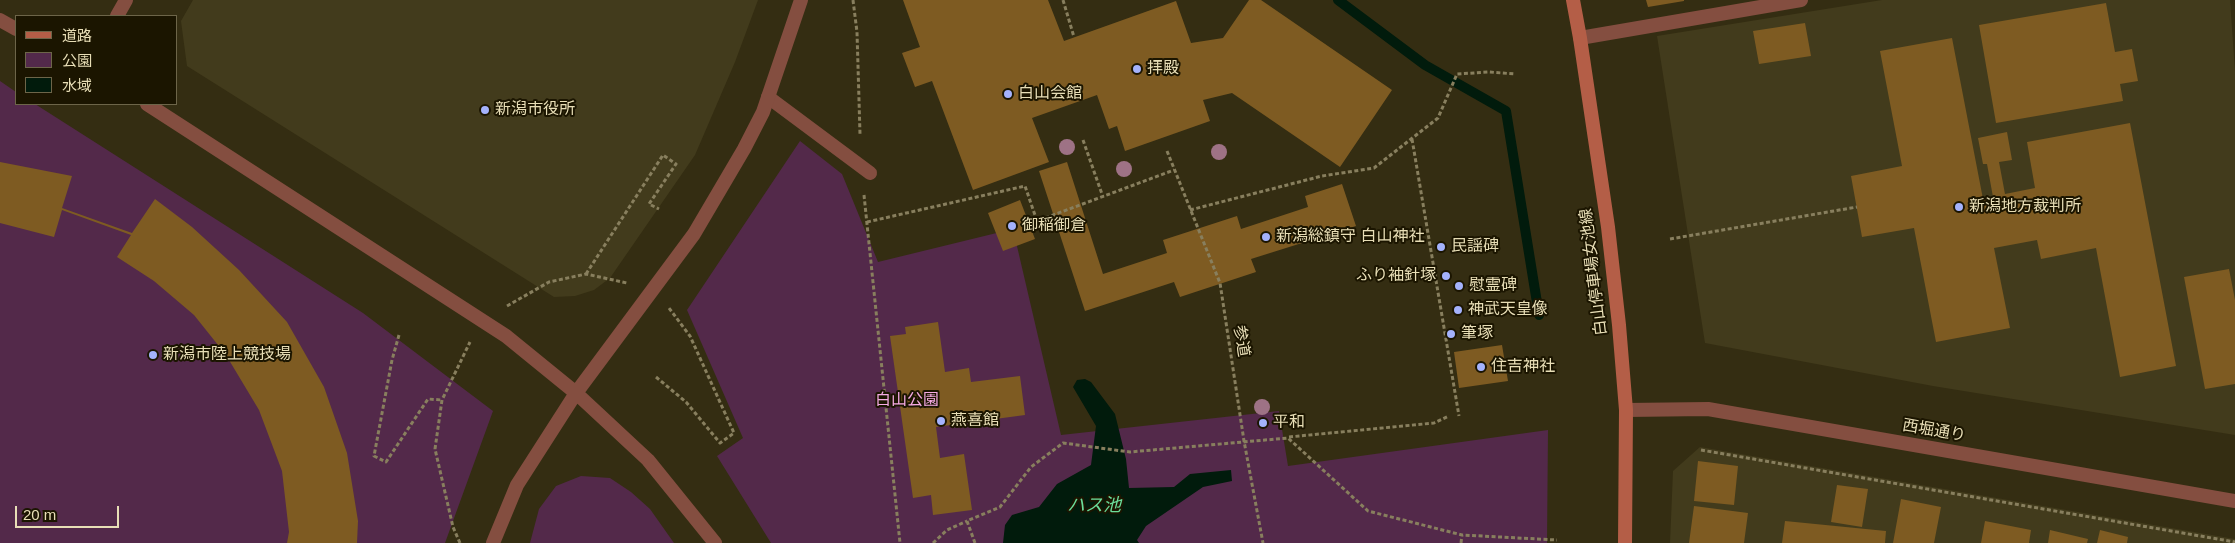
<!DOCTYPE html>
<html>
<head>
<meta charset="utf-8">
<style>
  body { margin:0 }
  #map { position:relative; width:2235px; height:543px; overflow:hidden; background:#342d12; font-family:Arial,"Noto Sans JP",sans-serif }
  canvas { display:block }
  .legend { position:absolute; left:15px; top:15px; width:162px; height:90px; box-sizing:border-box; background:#1b1500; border:1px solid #6d6549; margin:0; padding:6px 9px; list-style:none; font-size:15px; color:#e8deb6 }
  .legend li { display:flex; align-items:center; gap:10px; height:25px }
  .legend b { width:25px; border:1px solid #6d6549 }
  .scale { position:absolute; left:15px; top:506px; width:104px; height:22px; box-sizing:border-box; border:2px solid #e8deb6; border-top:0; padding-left:6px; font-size:15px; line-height:18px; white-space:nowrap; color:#e8deb6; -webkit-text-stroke:4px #1b1500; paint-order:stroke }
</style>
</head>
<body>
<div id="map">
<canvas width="2235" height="543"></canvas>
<ul class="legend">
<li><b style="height:6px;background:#b45e47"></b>道路</li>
<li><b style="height:14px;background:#53294a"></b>公園</li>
<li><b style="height:14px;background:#011b0c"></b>水域</li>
</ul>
<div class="scale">20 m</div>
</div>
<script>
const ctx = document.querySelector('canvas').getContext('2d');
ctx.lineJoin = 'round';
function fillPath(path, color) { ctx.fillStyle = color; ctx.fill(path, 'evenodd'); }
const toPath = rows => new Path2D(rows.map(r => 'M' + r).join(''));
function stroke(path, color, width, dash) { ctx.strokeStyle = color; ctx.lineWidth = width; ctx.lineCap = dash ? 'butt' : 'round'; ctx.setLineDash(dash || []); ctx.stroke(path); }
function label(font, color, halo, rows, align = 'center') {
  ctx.font = font + ' Arial,"Noto Sans JP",sans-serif'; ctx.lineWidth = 4; ctx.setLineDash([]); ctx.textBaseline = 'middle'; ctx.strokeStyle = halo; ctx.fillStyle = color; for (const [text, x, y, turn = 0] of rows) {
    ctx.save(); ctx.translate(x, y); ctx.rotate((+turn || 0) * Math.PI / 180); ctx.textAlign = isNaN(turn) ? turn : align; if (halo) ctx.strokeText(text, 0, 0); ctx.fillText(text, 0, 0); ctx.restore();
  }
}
const built = toPath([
  [193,0,758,0,735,62,695,155,610,278,594,290,575,296,554,297,187,66,181,21],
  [1882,0,2230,0,2235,71,2235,435,1933,386,1705,343,1657,36],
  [1700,447,2235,539,2235,543,1670,543,1673,471]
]);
const green = toPath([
  [0,81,16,92,16,104,35,104,363,313,493,411,445,543,0,543],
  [800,141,842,174,878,262,1013,229,1061,435,1279,411,1288,466,1548,430,1547,543,771,543,717,456,743,438,687,310],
  [581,476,610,478,631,492,650,509,674,543,530,543,539,509,556,486]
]);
const water = toPath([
  [1085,379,1091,382,1115,414,1126,459,1129,488,1174,487,1190,474,1231,470,1232,481,1203,487,1146,526,1137,540,1139,543,1003,543,1005,525,1012,515,1039,507,1057,484,1091,465,1096,426,1073,387,1077,380]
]);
const stream = toPath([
  [1338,0,1425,65,1506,111,1539,315]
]);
const building = toPath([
  [903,0,1048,0,1064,41,1176,1,1191,43,1223,38,1249,0,1261,0,1392,90,1340,167,1232,93,1203,100,1210,121,1125,151,1117,126,1109,129,1097,95,1032,118,1049,162,973,190,932,81,915,87,902,53,920,47],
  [1646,0,1684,0,1684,1,1648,7],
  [2106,3,2115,52,2132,49,2138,81,2120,84,2123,101,1996,123,1979,25],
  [1805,23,1811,56,1759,64,1753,31],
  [1952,38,1983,199,1993,197,1987,164,1983,164,1978,138,2007,132,2012,160,1999,162,2005,194,2035,188,2027,142,2130,123,2176,366,2120,377,2096,248,2041,259,2037,240,1994,248,2010,328,1936,342,1914,228,1862,237,1851,176,1902,166,1880,51],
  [0,162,72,176,62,208,132,233,155,199,192,227,239,270,287,322,324,387,347,453,358,521,357,543,287,543,289,532,282,471,259,410,226,355,194,315,154,281,117,257,131,235,62,210,54,237,0,223],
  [1067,162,1103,274,1167,253,1163,240,1237,216,1241,229,1308,207,1305,196,1342,184,1356,226,1251,259,1256,272,1180,297,1174,282,1085,311,1039,171],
  [1020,200,1035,239,1003,251,988,213],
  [2229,269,2235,300,2235,384,2205,389,2184,277],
  [938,322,945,372,969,368,971,382,1020,376,1025,415,936,427,940,458,964,454,972,510,933,515,931,495,913,498,890,336,906,334,905,327],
  [1502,345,1508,381,1459,388,1454,352],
  [1698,461,1738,466,1734,505,1694,501],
  [1837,485,1868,489,1862,527,1831,522],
  [1901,499,1941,507,1934,543,1893,543],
  [1694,506,1748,513,1744,543,1689,543],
  [1785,521,1886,531,1885,543,1782,543],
  [1985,521,2031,530,2029,543,1981,543],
  [2050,530,2088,539,2087,543,2048,543],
  [2100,530,2128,537,2127,543,2097,543]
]);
const path = toPath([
  [853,0,857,32,860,134],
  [1063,0,1074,37],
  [1412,139,1459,416],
  [1083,140,1103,197],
  [1167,151,1220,283,1244,441,1263,543],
  [864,195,900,543],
  [1190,210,1322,176,1374,168,1438,118,1457,74,1489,72,1515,74],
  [867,222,1025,186,1037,221,1174,170],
  [1670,239,1857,207],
  [586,274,663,155,676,164,649,204,659,209],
  [507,306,549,282,586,274,627,283],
  [399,335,392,360,374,456,386,462,428,399,442,400],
  [656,377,686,402,720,443,734,433,690,336,669,308],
  [1289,437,1434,423,1449,416],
  [1701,450,2235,542],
  [460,543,453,527,435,449,442,400,470,342],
  [933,543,947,530,967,521],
  [975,543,967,521,1000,507,1031,467,1063,443,1130,452,1288,438,1368,511,1462,535,1557,540],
  [1461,543,1462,535]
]);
const service = toPath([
  [768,97,870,173]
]);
const minor = toPath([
  [1580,38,1801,0]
]);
const tertiary = toPath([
  [117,16,126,0],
  [0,20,16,29],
  [147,104,506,336,576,393,648,460,715,543],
  [1626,410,1708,409,2235,501],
  [493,543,517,485,576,393,694,234,744,149,763,112,801,0]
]);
const secondary = toPath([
  [1573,0,1580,38,1608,227,1619,325,1626,410,1625,543]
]);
const trees = [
  [1067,147],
  [1219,152],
  [1124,169],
  [1262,407]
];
const markers = [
  [1137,69,5,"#a4b2fc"],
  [1008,94,5,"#a4b2fc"],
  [485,110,5,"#a4b2fc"],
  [1959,207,5,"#a4b2fc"],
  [1012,226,5,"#a4b2fc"],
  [1266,237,5,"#a4b2fc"],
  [1441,247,5,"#a4b2fc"],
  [1446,276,5,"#a4b2fc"],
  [1459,286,5,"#a4b2fc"],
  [1458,310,5,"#a4b2fc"],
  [1451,334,5,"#a4b2fc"],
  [153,355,5,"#a4b2fc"],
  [1481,367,5,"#a4b2fc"],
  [941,421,5,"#a4b2fc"],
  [1263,423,5,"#a4b2fc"]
];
const poiNames = [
  ["拝殿",1147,69],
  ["白山会館",1018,94],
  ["新潟市役所",495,110],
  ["新潟地方裁判所",1969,207],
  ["御稲御倉",1022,226],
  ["新潟総鎮守 白山神社",1276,237],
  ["民謡碑",1451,247],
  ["ふり袖針塚",1436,276,"right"],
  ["慰霊碑",1469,286],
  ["神武天皇像",1468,310],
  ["筆塚",1461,334],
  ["新潟市陸上競技場",163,355],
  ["住吉神社",1491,367],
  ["燕喜館",951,421],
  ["平和",1273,423]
];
const streetNames = [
  ["白山停車場女池線",1594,272,-97],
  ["参道",1241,341,81],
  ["西堀通り",1934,431,10]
];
const parkNames = [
  ["白山公園",907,401]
];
const waterNames = [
  ["ハス池",1094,506]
];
fillPath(built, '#423b1c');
fillPath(green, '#53294a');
fillPath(water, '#011b0c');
stroke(stream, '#011b0c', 10);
fillPath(building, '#7e5b22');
stroke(path, '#887f5e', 3, [4, 2.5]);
stroke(service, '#844e40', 14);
stroke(minor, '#844e40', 14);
stroke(tertiary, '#844e40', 14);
stroke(secondary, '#b45e47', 14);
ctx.fillStyle = '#9e7285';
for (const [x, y] of trees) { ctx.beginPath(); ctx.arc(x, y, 8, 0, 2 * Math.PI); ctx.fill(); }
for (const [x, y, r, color] of markers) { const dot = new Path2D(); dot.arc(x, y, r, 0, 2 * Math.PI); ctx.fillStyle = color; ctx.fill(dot); stroke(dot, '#1b1500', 2); }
label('16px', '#e8deb6', '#1b1500', poiNames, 'left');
label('16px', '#e8deb6', '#1b1500', streetNames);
label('16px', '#f5aae3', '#1b1500', parkNames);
label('italic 18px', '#6bde9b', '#1b1500', waterNames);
</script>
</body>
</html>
